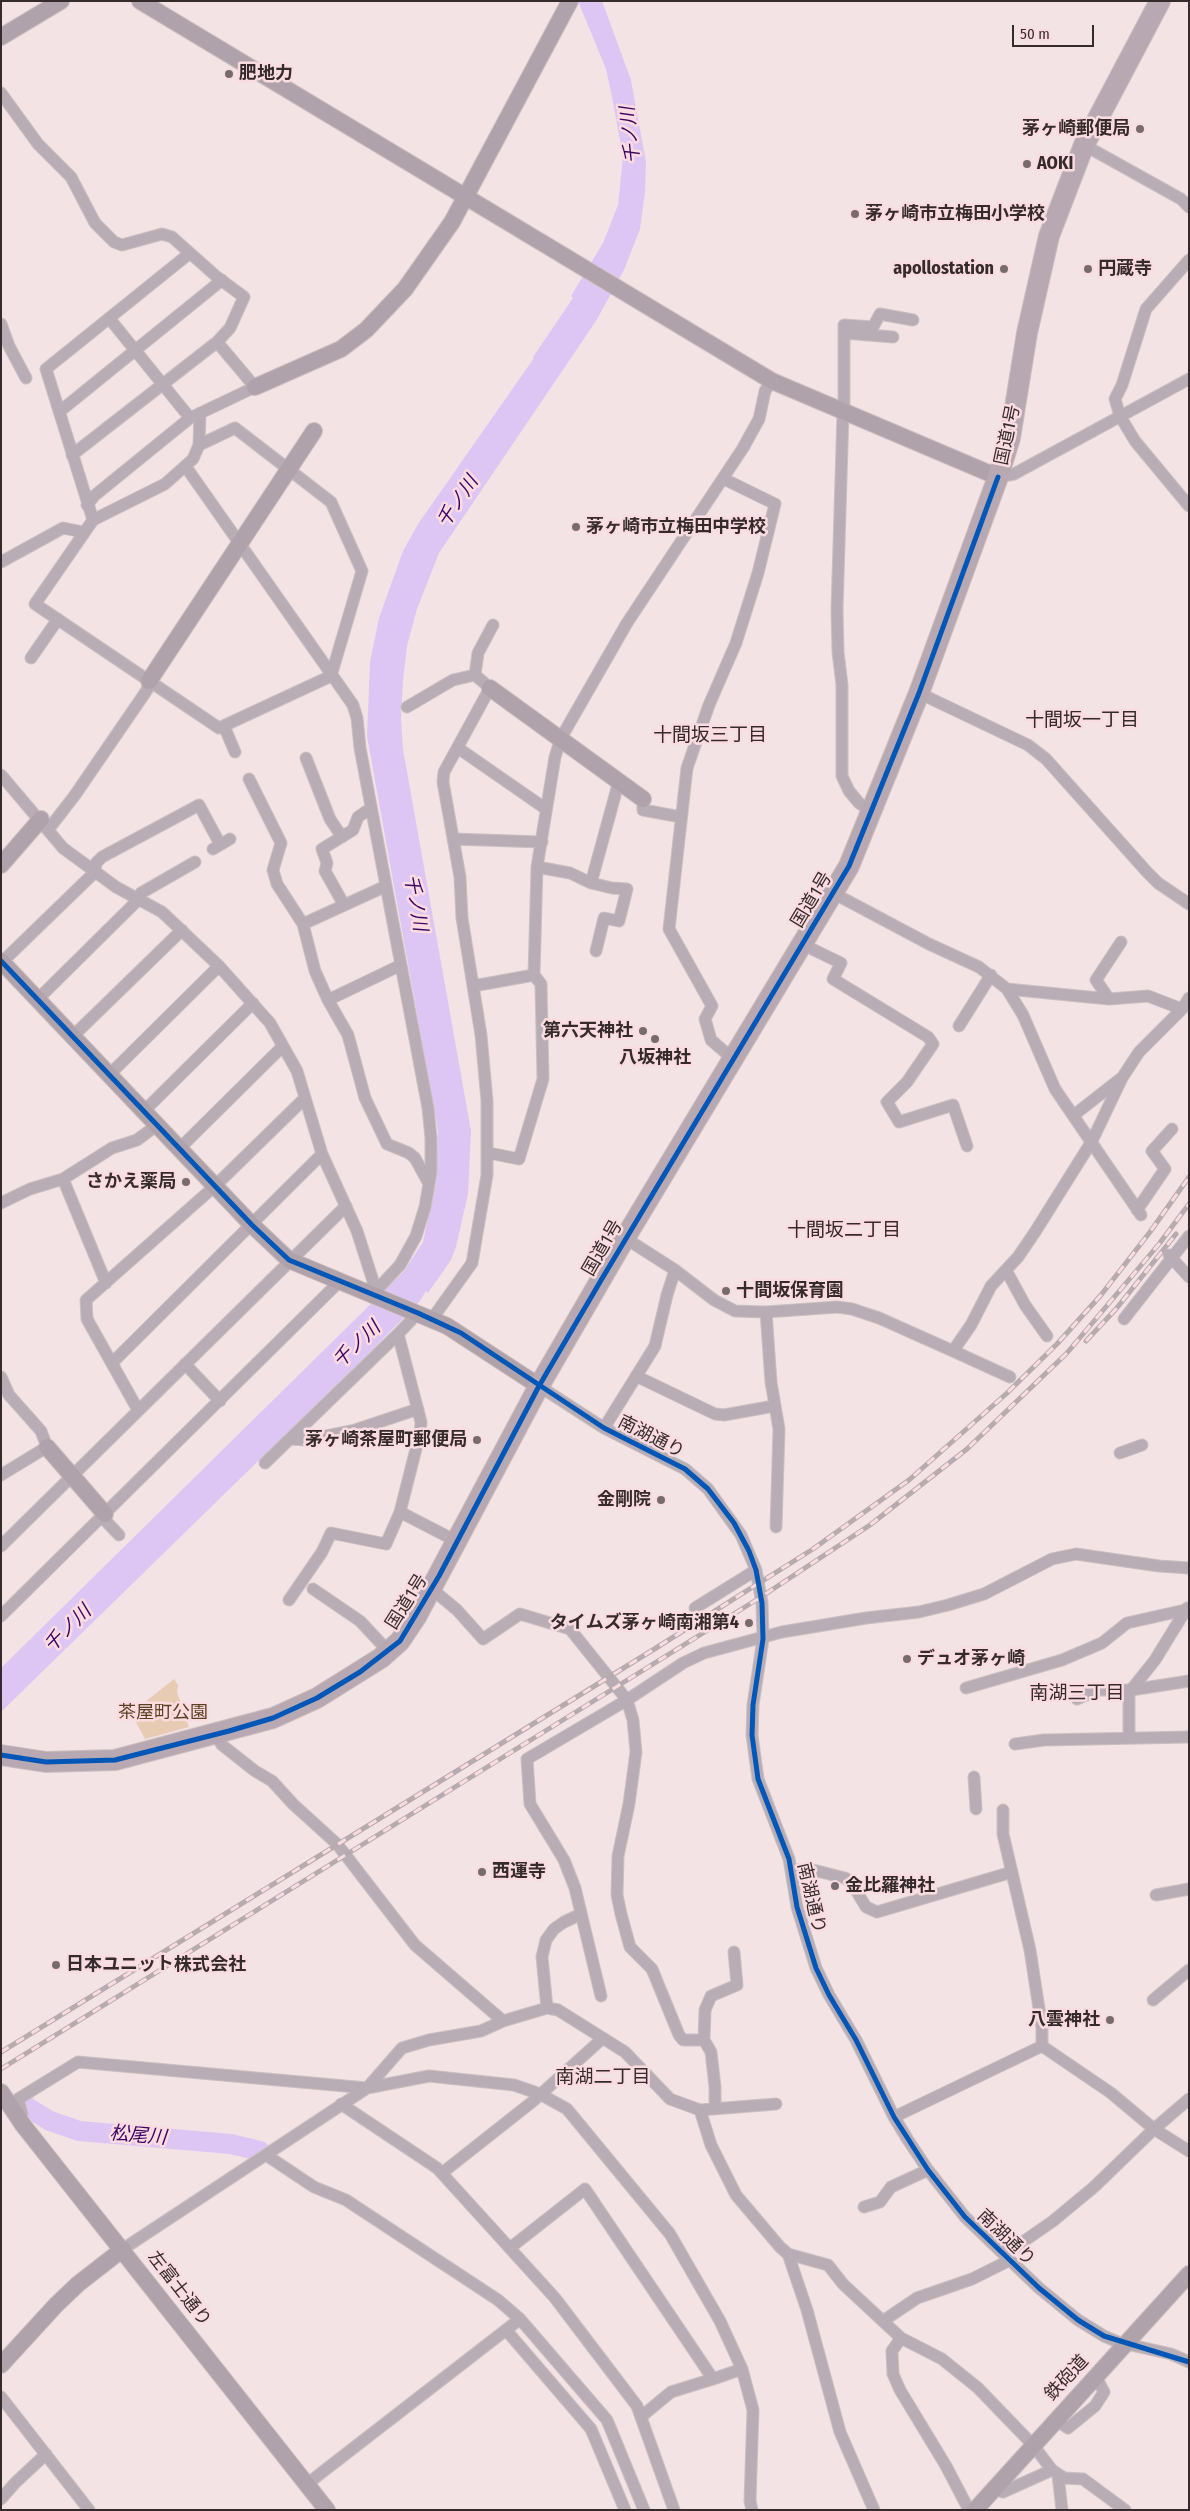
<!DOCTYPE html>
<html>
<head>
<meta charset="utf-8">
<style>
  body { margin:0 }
  #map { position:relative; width:1190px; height:2511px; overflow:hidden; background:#f3e3e5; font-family:"Fira Sans Condensed",sans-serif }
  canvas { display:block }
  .frame { position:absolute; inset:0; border:2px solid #352a2c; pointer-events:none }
  .scale { position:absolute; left:1012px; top:25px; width:82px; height:22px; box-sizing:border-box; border:2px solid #352a2c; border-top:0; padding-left:6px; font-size:15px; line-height:18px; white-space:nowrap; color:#352a2c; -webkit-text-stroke:4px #fadce0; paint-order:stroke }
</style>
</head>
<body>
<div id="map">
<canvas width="1190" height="2511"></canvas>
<div class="frame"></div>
<div class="scale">50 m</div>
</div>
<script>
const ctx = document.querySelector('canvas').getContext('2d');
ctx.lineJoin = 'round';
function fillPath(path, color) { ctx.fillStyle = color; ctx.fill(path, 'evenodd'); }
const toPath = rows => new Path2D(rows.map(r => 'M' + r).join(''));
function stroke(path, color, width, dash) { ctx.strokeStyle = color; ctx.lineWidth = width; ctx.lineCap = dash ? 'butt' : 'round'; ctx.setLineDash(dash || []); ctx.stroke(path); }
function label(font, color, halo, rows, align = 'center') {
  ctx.font = font + ' "Fira Sans Condensed","Noto Sans JP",sans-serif'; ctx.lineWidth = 5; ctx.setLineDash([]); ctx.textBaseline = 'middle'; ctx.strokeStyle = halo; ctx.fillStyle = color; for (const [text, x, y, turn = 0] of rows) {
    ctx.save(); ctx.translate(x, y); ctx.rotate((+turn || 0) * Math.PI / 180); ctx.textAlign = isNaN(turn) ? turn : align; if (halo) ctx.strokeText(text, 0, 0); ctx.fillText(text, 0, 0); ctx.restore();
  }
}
const green = toPath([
  [174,1679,178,1685,177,1692,189,1727,145,1739,131,1713]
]);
const water = toPath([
  [578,1,602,1,631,80,646,162,645,192,640,229,624,270,596,321,439,553,417,609,407,646,403,680,401,719,403,749,471,1131,468,1194,456,1247,451,1260,428,1293,426,1291,420,1301,373,1349,1,1712,1,1668,390,1285,404,1271,423,1242,435,1185,438,1131,367,736,370,662,379,618,403,551,418,524,534,358,533,357,573,298,571,296,603,243,618,205,623,156,612,97,606,69]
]);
const river = toPath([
  [23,2102,27,2107,50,2121,79,2131,231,2144,260,2151]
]);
const street = toPath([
  [1,93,38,144,71,177,95,223,114,242,122,245,162,234,172,237,217,277,244,297,230,328,217,342,255,387,190,418,94,496,87,505],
  [1084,145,1181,199,1189,207],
  [1189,260,1146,309,1122,385,1115,399,1120,416,1135,441,1189,506],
  [109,318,190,418],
  [1,324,9,346,26,378],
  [844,333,893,337],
  [838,411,844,406,844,325,873,327,880,314,913,320],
  [59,412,222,280],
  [843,413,837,610,838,652,842,685,842,776,849,791,859,803,872,812],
  [199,445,235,428,331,502,362,571,331,676,219,728,35,604,93,520,165,484,193,459,199,445,200,413],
  [72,455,217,342],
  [186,467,353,705,357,718,360,748,428,1108,431,1138,431,1172,425,1207,416,1236,400,1265,372,1295],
  [998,477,1014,474,1189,379],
  [724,479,775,504,758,573,736,643,709,705,687,768,669,929,712,1006,705,1019,711,1040,733,1059],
  [93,520,46,369,190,253],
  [1,562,63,528,83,532],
  [31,658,58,619],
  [475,675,478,653,493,625],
  [919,693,1028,745,1046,759,1147,872,1158,883,1189,904],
  [407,707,453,680,475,675,490,688,444,772,443,782,460,877,462,918,481,1035,487,1101,487,1175,472,1263,432,1319],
  [224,726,235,752],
  [458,748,546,809],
  [306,758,330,819,342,837],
  [1,775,63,848,116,887,162,912,219,966,270,1023,297,1071,322,1154,357,1231,373,1281,372,1295],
  [249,779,281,843,273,870,277,884,303,924,315,971,328,1000,348,1035,365,1098,387,1144,409,1153,415,1158,429,1184],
  [643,799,643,810,681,817],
  [48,830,75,795,147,690,149,681],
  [453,839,542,842],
  [213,849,230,839],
  [537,867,570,873,591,883,612,888,627,889,619,921,604,918,596,951],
  [591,883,619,781],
  [833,893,929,944,979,967,1007,989,1023,1015,1055,1089,1141,1215],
  [344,905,325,871,327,863,322,849,353,830,358,817,371,808],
  [303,924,386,886],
  [802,942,812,949,841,963,833,979,928,1037,933,1044,907,1082,887,1102,899,1122,953,1105,967,1146],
  [1,963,95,872,96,863,102,857,199,805,220,844],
  [473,986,534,975],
  [1007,989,1109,999,1148,996,1182,1009],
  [38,999,139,899,141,893,195,862],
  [1109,999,1096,980,1121,942],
  [328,1000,401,965],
  [959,1026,991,975],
  [73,1036,182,930],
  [110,1074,219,966],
  [144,1111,253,1003],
  [1074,1115,1120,1079],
  [180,1148,283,1046],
  [489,1153,519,1159,543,1079,541,984,534,975,537,867,555,757,561,738,627,623,743,448,759,419,765,391,772,381],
  [1,1203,30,1189,63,1179],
  [1137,1210,1165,1169,1152,1151,1172,1129],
  [625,1238,675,1270,714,1300,735,1311,766,1312,837,1307,852,1309,879,1318,953,1351,971,1325,991,1286,1018,1257,1035,1232,1092,1141,1122,1078,1139,1052,1182,1009,1189,998],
  [1169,1255,1189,1277],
  [1006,1270,1025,1305,1047,1336],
  [106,1283,63,1179,112,1148,137,1140,157,1125],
  [766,1312,771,1382,779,1429,776,1527],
  [418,1313,398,1334,421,1422,420,1433,400,1512,458,1542],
  [1124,1319,1189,1236],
  [953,1351,1010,1377],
  [112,1363,322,1154],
  [185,1364,220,1401],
  [636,1376,715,1414,724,1415,774,1406],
  [1,1377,9,1395,41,1431,47,1447,1,1475],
  [539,1386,604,1428,685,1469,708,1489,741,1535,756,1570,762,1603,763,1639,753,1705,752,1735,758,1779,789,1859,797,1907,816,1968,829,1995,856,2040,894,2117,908,2140,928,2170,965,2217,1039,2288,1078,2320,1104,2336,1118,2342,1171,2354,1189,2362],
  [138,1410,87,1319,86,1300,215,1186,304,1099],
  [604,1428,655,1346,667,1295,675,1270],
  [291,1439,306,1440,355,1430,418,1409],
  [1120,1453,1142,1445],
  [265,1463,398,1334],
  [102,1517,119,1535],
  [1,1546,346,1206],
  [313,1589,360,1621,388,1651],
  [430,1592,439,1595,457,1610,483,1639,520,1614,570,1629,627,1700,633,1720,636,1752,629,1804,618,1856,617,1895,621,1914,630,1947,652,1969,679,2035,683,2040,704,2040,711,2052,715,2087,715,2108],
  [289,1600,322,1552,331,1533,386,1544,400,1512],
  [695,1608,756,1570],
  [1,1616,339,1282],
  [966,1688,1062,1660,1102,1643,1127,1623,1185,1610],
  [1077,1699,1098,1690,1131,1690,1189,1681],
  [215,1734,222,1745,255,1771,272,1781,293,1804,337,1844,415,1945,503,2021],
  [1129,1738,1129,1695,1131,1690,1155,1660,1187,1608],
  [1015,1744,1044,1740,1189,1737],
  [974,1777,976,1809],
  [1003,1810,1003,1834,1030,1950,1042,2028,1042,2046],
  [791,1870,813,1870,845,1878,851,1882,866,1907,877,1912,1012,1872],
  [1156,1895,1189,1889],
  [601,1996,575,1888,564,1860,530,1804,527,1759,627,1700,683,1663,704,1653,782,1632,866,1618,919,1612,948,1605,984,1594,1052,1559,1076,1554,1159,1566,1189,1568],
  [1153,2000,1189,1970],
  [547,2008,542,1957,546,1940,554,1929,564,1922,581,1914],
  [704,2040,705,2010,711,1996,737,1985,734,1952],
  [1042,2046,1111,2093,1154,2129,1189,2151],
  [341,2104,437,2168,555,2298,637,2406,674,2510],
  [700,2110,711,2145,736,2195,780,2247,788,2254,828,2265,843,2284,901,2338,942,2359,978,2388,1033,2445,1052,2470,1064,2478,1083,2479,1125,2510],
  [22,2114,18,2099,78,2062,367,2088,429,2076,514,2085,540,2094,567,2109,670,2234,720,2321,742,2369,713,2379],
  [894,2117,1042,2046],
  [266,2155,314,2187,346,2200,498,2300,520,2319,607,2420,644,2510],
  [442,2173,532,2102,603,2038],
  [864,2207,880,2202,891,2187,928,2170],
  [510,2248,585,2189,713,2379,671,2392,642,2416],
  [123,2249,367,2088,402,2048,429,2040,481,2031,503,2021,547,2008,558,2010,625,2052,670,2099,700,2110,776,2104],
  [788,2254,807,2310,840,2432,874,2510],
  [1004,2255,1053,2221,1094,2187,1154,2129,1189,2099],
  [883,2321,917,2298,972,2279,1010,2260],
  [506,2330,591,2429,625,2510],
  [901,2338,892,2351,893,2374,900,2390,946,2466,969,2510],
  [742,2369,753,2410,750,2501,752,2510],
  [1,2397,89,2510],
  [1056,2420,1068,2428,1095,2406,1104,2392,1096,2377],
  [1058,2475,1062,2510],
  [307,2484,520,2319],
  [994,2489,1003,2492,1052,2470],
  [1,2499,15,2483,46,2454]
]);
const secondary = toPath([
  [140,1,772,381,998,477],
  [1,37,61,1],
  [255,387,341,349,366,330,405,289,452,222,570,1],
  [149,681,314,431],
  [490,688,643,799],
  [1,865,41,819],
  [1,961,252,1225,289,1260,447,1326,539,1386],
  [47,1447,105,1514],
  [1,2092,23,2125,327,2510],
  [1,2365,56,2305,78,2284,123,2249],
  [975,2510,1189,2274]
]);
const highway = toPath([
  [1,1755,46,1762,115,1760,273,1718,317,1698,381,1658,400,1641,416,1617,539,1386,625,1238,849,866,919,693,998,477,1010,438,1027,333,1049,236,1084,145,1160,1]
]);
const rail = toPath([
  [1086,1341,1116,1309,1176,1234],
  [1,2052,656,1648,813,1549,909,1480,1006,1394,1057,1344,1101,1295,1150,1232,1189,1177],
  [1,2069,761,1597,870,1525,967,1449,1067,1353,1159,1244,1189,1204]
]);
const cycleway = toPath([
  [1,961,252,1225,289,1260,418,1313,461,1333,604,1428,685,1469,708,1489,734,1523,749,1551,756,1570,762,1603,763,1639,753,1705,752,1735,758,1779,789,1859,797,1907,816,1968,829,1995,856,2040,894,2117,928,2170,965,2217,1039,2288,1078,2320,1104,2336,1189,2362],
  [1,1755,46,1762,115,1760,229,1731,273,1718,317,1698,360,1672,400,1641,439,1576,539,1386,600,1282,849,866,919,693,998,477]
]);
const markers = [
  [229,74,5,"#786b6d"],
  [1140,129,5,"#786b6d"],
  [1027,164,5,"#786b6d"],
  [855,214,5,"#786b6d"],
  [1004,269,5,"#786b6d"],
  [1088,269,5,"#786b6d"],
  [576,527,5,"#786b6d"],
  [643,1031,5,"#786b6d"],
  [655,1039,5,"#786b6d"],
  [186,1182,5,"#786b6d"],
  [726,1291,5,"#786b6d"],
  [477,1440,5,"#786b6d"],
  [661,1500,5,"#786b6d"],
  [749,1623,5,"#786b6d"],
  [907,1659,5,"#786b6d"],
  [482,1872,5,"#786b6d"],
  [835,1886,5,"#786b6d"],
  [56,1965,5,"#786b6d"],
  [1110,2020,5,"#786b6d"]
];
const poiNames = [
  ["肥地力",239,74],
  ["茅ヶ崎郵便局",1130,129,"right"],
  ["AOKI",1037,164],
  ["茅ヶ崎市立梅田小学校",865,214],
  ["apollostation",994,269,"right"],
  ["円蔵寺",1098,269],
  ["茅ヶ崎市立梅田中学校",586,527],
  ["第六天神社",633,1031,"right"],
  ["八坂神社",655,1058,"center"],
  ["さかえ薬局",176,1182,"right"],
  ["十間坂保育園",736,1291],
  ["茅ヶ崎茶屋町郵便局",467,1440,"right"],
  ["金剛院",651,1500,"right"],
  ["タイムズ茅ヶ崎南湘第4",739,1623,"right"],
  ["デュオ茅ヶ崎",917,1659],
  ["西運寺",492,1872],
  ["金比羅神社",845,1886],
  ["日本ユニット株式会社",66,1965],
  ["八雲神社",1100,2020,"right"]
];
const streetNames = [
  ["国道1号",1008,435,-78],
  ["国道1号",812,900,-59],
  ["国道1号",603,1248,-60],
  ["南湖通り",651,1437,27],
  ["国道1号",407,1602,-58],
  ["南湖通り",811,1898,77],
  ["南湖通り",1006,2238,44],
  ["左富士通り",179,2289,52],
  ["鉄砲道",1067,2378,-47]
];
const parkNames = [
  ["茶屋町公園",163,1713]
];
const waterNames = [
  ["千ノ川",631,135,-96],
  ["千ノ川",458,502,-56],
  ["千ノ川",415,903,80],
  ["千ノ川",357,1345,-44],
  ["千ノ川",68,1629,-45],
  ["松尾川",138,2136,5]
];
const neighbourhoodNames = [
  ["十間坂一丁目",1082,721],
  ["十間坂三丁目",710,736],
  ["十間坂二丁目",844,1231],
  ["南湖三丁目",1077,1694],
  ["南湖二丁目",603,2078]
];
fillPath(green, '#e8cbb3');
fillPath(water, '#dec6f4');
stroke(river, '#dec6f4', 20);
stroke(street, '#cbc0c1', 13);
stroke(secondary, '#cbc0c1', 18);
stroke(highway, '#cbc0c1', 22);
stroke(street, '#b9adb5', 11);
stroke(secondary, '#b0a2aa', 16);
stroke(highway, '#b8a8b2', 20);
stroke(rail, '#b7abaf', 5);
stroke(rail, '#fadce0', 3, [9]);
stroke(cycleway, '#0057b8', 5);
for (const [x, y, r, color] of markers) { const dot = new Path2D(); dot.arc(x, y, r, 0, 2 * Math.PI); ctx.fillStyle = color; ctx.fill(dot); stroke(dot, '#fadce0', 2); }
label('bold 18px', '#352a2c', '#fadce0', poiNames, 'left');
label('18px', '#352a2c', '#fadce0', streetNames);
label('18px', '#5b4121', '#fadce0', parkNames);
label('italic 19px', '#3c0264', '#fadce0', waterNames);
label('19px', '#352a2c', '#fadce0', neighbourhoodNames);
</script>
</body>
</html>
